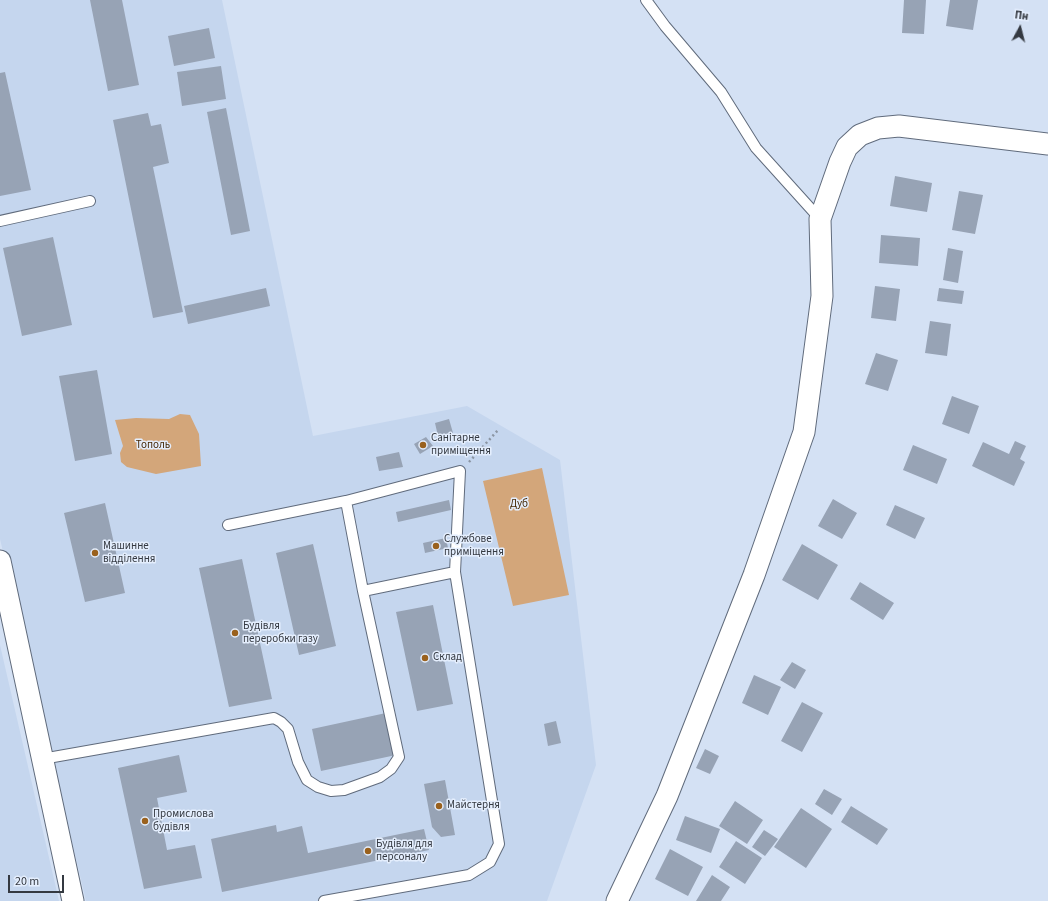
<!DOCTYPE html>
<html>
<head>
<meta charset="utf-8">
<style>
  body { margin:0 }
  #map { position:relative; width:1048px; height:901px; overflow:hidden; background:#d4e1f4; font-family:"Source Sans 3",sans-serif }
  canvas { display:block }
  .north { position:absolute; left:1000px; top:8px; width:40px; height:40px; -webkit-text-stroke:3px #e4eefd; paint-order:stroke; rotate:7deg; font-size:11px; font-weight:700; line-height:16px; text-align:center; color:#343941 }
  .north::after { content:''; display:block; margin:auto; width:14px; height:18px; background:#343941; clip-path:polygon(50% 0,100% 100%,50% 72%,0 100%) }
  .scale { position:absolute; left:8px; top:875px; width:56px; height:18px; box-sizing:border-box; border:2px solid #343941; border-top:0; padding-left:5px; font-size:12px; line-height:14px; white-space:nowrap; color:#343941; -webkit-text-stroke:3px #e4eefd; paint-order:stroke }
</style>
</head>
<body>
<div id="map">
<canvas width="1048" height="901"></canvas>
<div class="north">Пн</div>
<div class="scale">20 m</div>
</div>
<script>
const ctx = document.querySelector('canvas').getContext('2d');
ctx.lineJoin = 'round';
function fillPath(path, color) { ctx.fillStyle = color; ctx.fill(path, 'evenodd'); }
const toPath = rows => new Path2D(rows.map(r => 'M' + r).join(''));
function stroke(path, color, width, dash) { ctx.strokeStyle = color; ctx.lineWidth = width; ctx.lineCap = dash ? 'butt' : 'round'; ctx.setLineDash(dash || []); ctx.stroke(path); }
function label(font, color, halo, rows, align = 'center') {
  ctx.font = font + ' "Source Sans 3",sans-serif'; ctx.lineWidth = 3; ctx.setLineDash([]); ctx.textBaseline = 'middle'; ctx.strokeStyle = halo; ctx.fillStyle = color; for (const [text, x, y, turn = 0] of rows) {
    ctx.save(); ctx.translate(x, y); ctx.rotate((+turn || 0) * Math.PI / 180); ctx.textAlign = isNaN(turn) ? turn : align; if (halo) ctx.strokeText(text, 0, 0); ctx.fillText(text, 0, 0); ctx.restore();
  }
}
const built = toPath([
  [0,0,222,0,313,436,467,406,560,460,596,765,547,901,86,901,0,539],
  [0,645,59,901,0,901]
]);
const forest = toPath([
  [180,414,190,415,199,434,201,466,156,474,127,467,121,462,120,453,123,446,115,420,136,418,169,419],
  [542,468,569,595,513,606,483,481]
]);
const building = toPath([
  [90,0,122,0,139,85,108,91],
  [904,0,926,0,924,34,902,33],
  [950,0,978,0,973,30,946,26],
  [209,28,215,58,174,66,168,36],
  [221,66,226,99,182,106,177,72],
  [5,72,31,190,0,196,0,73],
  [226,108,250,231,231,235,207,112],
  [148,113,151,126,161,124,169,163,153,167,183,312,153,318,113,120],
  [895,176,932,183,927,212,890,206],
  [959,191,983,195,975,234,952,230],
  [881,235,920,238,918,266,879,263],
  [53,237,72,325,22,336,3,248],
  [948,248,963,251,958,283,943,280],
  [875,286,900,289,896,321,871,318],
  [266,288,270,306,188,324,184,306],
  [939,288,964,291,962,304,937,301],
  [930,321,951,324,947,356,925,353],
  [876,353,898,360,888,391,865,384],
  [97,370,112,454,75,461,59,376],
  [952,396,979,406,969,434,942,424],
  [449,419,453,433,438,436,435,423],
  [426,437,433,446,420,454,414,444],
  [1015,441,1026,446,1020,459,1025,462,1014,486,972,466,983,442,1009,454],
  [913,445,947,459,937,484,903,470],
  [399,452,403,467,379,471,376,457],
  [833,499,857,513,842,539,818,526],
  [449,500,451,510,398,522,396,512],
  [105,503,125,593,85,602,64,513],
  [895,505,925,518,915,539,886,525],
  [446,538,448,548,425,553,423,543],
  [313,544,336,646,299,655,276,553],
  [802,544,838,565,818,600,782,580],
  [242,559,272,699,229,707,199,568],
  [860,582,894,603,883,620,850,599],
  [433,605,453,704,417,711,396,612],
  [792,662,806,670,795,689,780,680],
  [754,675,781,687,768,715,742,703],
  [802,702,823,713,802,752,781,741],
  [386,713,396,755,321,771,312,729],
  [556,721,561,743,548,746,544,724],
  [705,749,719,756,710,774,696,768],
  [179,755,187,792,157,798,167,850,195,845,202,878,144,889,118,768],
  [445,780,455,835,441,837,432,827,424,784],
  [824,789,842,799,832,815,815,804],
  [735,801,763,820,747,844,719,826],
  [851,806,888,829,877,845,841,822],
  [801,808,832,829,806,868,774,847],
  [685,816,720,829,711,853,676,840],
  [276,825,277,832,302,826,308,853,424,829,429,850,222,892,211,839],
  [764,830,778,839,765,856,752,847],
  [736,841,762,858,745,884,719,867],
  [670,849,703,867,688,896,655,879],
  [712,875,730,887,721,901,696,901]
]);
const path = toPath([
  [469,462,499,429]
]);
const lane = toPath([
  [646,0,665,26,721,92,756,148,820,219],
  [0,221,90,201],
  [228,525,346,501,363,591],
  [42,759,274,718,281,722,288,729,298,762,307,780,318,787,331,791,344,790,380,777,391,769,399,757,363,591,455,572],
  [324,901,469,875,490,862,499,844,455,572,460,471,346,501]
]);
const street = toPath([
  [0,561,73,901],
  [617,901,667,796,754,575,804,432,822,296,820,219,840,162,847,147,860,135,878,128,899,126,1048,144]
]);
const markers = [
  [423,445,4,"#9a611d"],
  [436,546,4,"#9a611d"],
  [95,553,4,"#9a611d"],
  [235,633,4,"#9a611d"],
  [425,658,4,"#9a611d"],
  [439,806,4,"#9a611d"],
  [145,821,4,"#9a611d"],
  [368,851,4,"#9a611d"]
];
const poiNames = [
  ["Санітарне",431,439],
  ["приміщення",431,452],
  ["Службове",444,540],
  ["приміщення",444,553],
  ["Машинне",103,547],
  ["відділення",103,560],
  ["Будівля",243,627],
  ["переробки газу",243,640],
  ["Склад",433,658],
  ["Майстерня",447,806],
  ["Промислова",153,815],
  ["будівля",153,828],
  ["Будівля для",376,845],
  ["персоналу",376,858]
];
const parkNames = [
  ["Тополь",153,446],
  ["Дуб",519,505]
];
fillPath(built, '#c5d6ee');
fillPath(forest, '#d3a67a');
fillPath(building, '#97a3b5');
stroke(lane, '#606b7c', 12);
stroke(street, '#606b7c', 23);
stroke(path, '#8b95a3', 2.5, [2, 3]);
stroke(lane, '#fff', 10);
stroke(street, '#fff', 21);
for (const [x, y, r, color] of markers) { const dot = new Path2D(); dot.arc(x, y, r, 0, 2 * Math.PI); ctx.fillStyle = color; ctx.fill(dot); stroke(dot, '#e4eefd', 1.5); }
label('11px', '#343941', '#e4eefd', poiNames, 'left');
label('11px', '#462804', '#e4eefd', parkNames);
</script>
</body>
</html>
